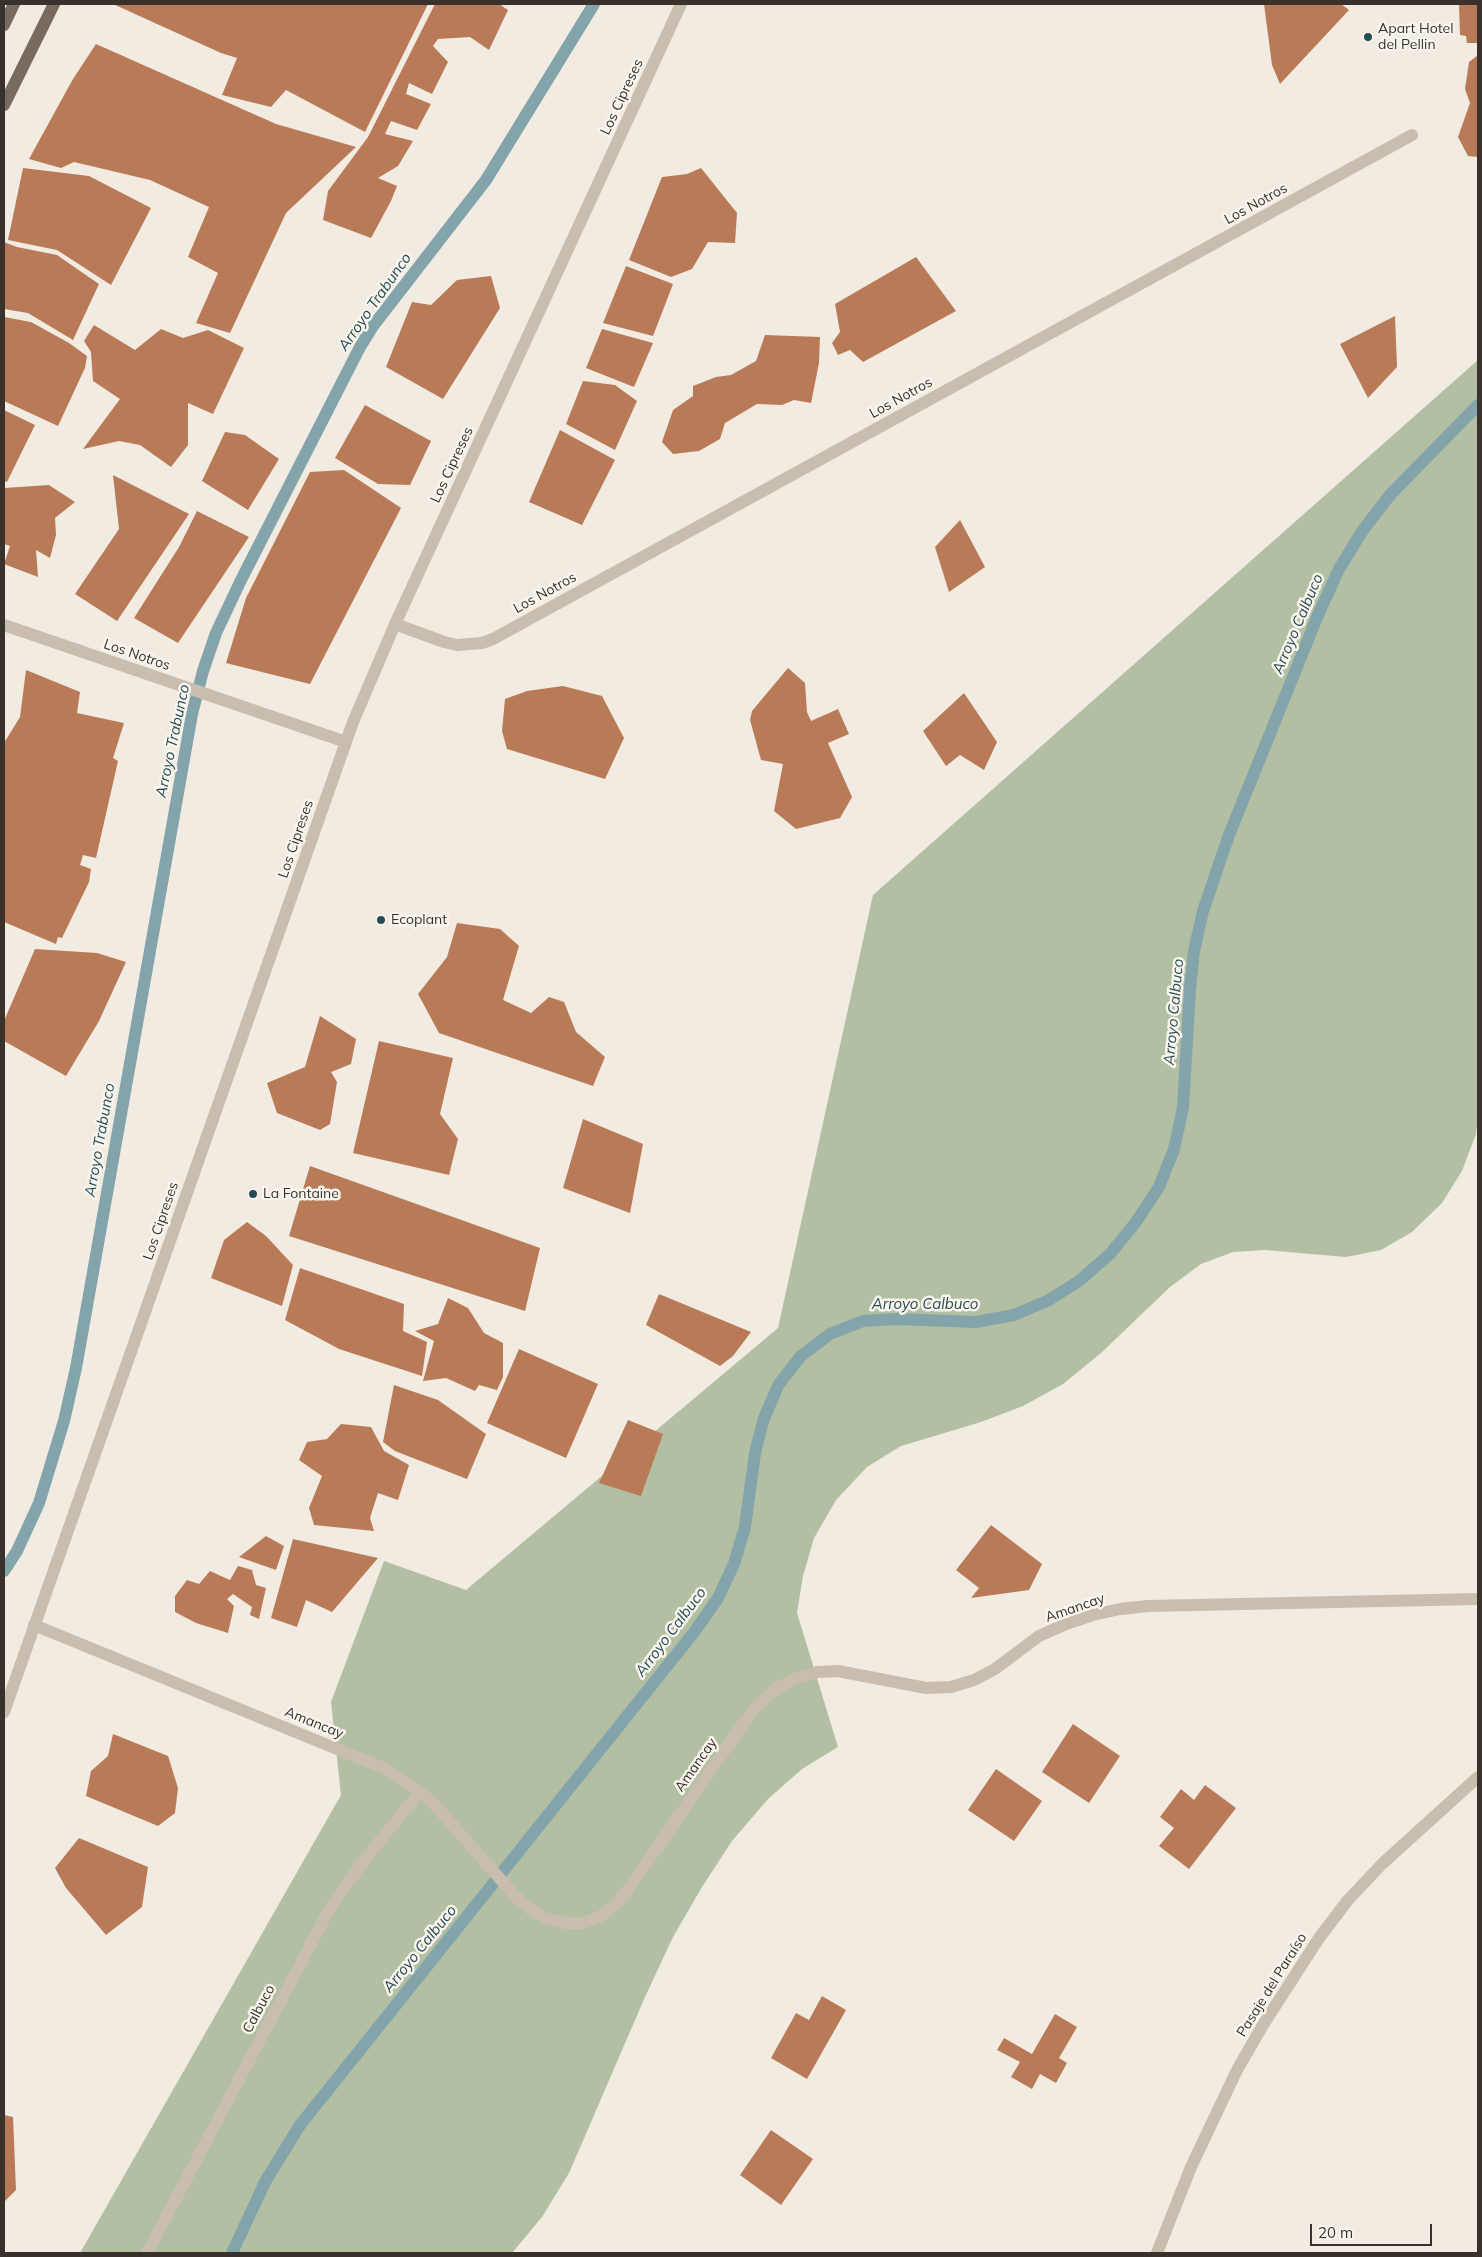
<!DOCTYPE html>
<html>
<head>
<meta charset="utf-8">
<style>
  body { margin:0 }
  #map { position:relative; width:1482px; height:2257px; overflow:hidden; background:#f1ebe1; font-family:Mulish,sans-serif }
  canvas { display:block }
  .frame { position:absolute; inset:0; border:5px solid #38312c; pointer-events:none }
  .scale { position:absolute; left:1310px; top:2224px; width:122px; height:22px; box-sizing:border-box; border:2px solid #38312c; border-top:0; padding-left:6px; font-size:15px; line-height:18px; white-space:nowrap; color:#38312c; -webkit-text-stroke:4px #f9f5ed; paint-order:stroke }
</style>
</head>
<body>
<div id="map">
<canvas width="1482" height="2257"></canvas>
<div class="frame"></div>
<div class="scale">20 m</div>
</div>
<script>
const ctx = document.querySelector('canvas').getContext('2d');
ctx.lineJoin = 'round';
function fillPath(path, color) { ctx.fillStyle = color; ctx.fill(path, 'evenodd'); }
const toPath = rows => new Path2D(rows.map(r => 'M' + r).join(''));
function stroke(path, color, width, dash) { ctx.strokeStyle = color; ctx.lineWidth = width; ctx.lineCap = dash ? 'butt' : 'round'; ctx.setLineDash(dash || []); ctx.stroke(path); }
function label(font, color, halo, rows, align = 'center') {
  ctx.font = font + ' Mulish,sans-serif'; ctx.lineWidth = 5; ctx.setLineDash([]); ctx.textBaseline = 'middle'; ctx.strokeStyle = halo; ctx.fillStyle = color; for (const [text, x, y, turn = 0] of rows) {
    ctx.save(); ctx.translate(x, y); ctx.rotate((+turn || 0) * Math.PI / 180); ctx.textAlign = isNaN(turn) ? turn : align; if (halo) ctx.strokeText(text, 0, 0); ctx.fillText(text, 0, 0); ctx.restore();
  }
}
const green = toPath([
  [1478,360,1478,1114,1476,1134,1462,1171,1442,1203,1412,1232,1381,1250,1346,1257,1265,1250,1233,1252,1201,1264,1170,1287,1101,1353,1063,1384,1023,1406,981,1422,901,1446,867,1467,836,1500,814,1538,803,1576,797,1613,838,1747,802,1769,768,1799,732,1841,702,1887,673,1937,645,1997,569,2173,542,2217,512,2253,80,2253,341,1795,331,1702,384,1561,466,1590,778,1328,873,895]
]);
const stream = toPath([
  [4,1571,17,1551,39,1503,64,1421,76,1368,192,714,203,671,216,633,241,580,360,347,373,326,486,180,594,4],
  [232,2253,265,2182,300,2125,695,1631,718,1598,734,1564,745,1527,755,1453,764,1418,779,1384,801,1356,830,1334,863,1321,896,1319,976,1322,1014,1315,1049,1300,1079,1281,1110,1254,1136,1222,1159,1187,1174,1149,1183,1108,1190,989,1194,951,1203,911,1229,835,1318,615,1339,569,1363,530,1390,495,1478,405]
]);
const building = toPath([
  [113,4,428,4,365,132,286,90,271,107,222,95,237,58,221,53],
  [435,4,499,4,508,10,489,50,470,37,438,39,433,46,448,62,432,94,409,83,406,94,431,104,417,130,391,121,385,134,413,141,398,166,378,178,397,186,391,201,371,238,323,220,328,191,368,137],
  [1264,4,1341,4,1349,10,1280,84,1272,65],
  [1459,4,1478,4,1478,43,1467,43,1466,36,1460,35],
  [96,44,276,124,356,147,286,213,230,333,196,323,218,273,188,257,209,207,150,180,74,162,61,168,29,159,73,79],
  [1478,55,1478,157,1468,156,1458,137,1470,103,1465,89,1469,62],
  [23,168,89,176,151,208,111,285,57,250,8,240],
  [701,168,737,213,735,243,708,242,692,269,671,277,629,260,662,177,687,174],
  [4,242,17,247,57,255,99,284,73,340,28,313,4,309],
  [916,257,956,311,863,362,850,350,838,355,832,343,840,332,835,304],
  [626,266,673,284,653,336,603,323],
  [491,276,500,308,443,399,386,367,412,302,431,305,457,280],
  [1395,316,1397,367,1368,398,1340,344],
  [4,317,31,322,69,343,87,356,85,368,58,426,4,401],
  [94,325,135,350,161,329,183,338,208,330,244,348,213,414,188,403,188,445,171,467,140,445,119,441,83,449,120,399,93,381,91,352,84,341],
  [602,329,653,343,634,387,586,368],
  [765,335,820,337,819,363,811,403,794,400,782,405,757,404,725,423,720,439,699,451,673,454,662,442,673,410,693,396,693,386,716,377,731,375,756,361],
  [583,381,615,385,637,401,615,450,566,424],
  [365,405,431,441,410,485,378,484,335,458],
  [4,410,35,425,7,482,4,481],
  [560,430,615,460,582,525,529,502],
  [225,432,245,435,279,459,248,510,202,481],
  [344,470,401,508,310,684,226,663,246,598,310,472],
  [113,475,189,514,117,621,75,594,119,529],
  [49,485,75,502,55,518,56,535,50,558,36,550,38,577,4,564,10,546,4,544,4,488],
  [197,511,249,537,178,643,134,618,179,547],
  [960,520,985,567,949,592,935,547],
  [788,668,805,683,807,712,811,721,838,709,849,734,828,743,852,797,840,818,796,829,774,811,783,764,761,760,750,720,752,711],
  [26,670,80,692,77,713,124,723,113,758,118,761,96,858,83,855,80,865,91,869,89,882,62,938,58,937,56,944,4,922,4,743,20,717],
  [563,686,602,696,624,738,605,779,507,749,502,731,505,699,527,691],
  [964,693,997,742,984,770,960,755,946,766,923,731],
  [457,923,500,929,519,946,503,1000,531,1013,549,997,564,1002,576,1032,605,1057,593,1086,439,1033,418,994,447,957],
  [35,949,97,953,126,962,99,1021,66,1076,4,1041,4,1021],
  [320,1016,356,1039,351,1064,331,1072,337,1082,330,1124,320,1130,277,1113,267,1083,305,1067],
  [379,1041,453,1058,440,1114,458,1139,449,1175,353,1153],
  [583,1119,643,1144,630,1213,563,1188],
  [310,1166,540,1248,525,1311,289,1236],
  [247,1222,266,1236,293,1265,282,1306,211,1278,224,1240],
  [300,1268,404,1304,403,1331,427,1342,422,1376,339,1349,285,1320],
  [659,1294,751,1332,733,1356,720,1366,646,1325],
  [448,1298,468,1308,484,1333,503,1343,503,1377,497,1390,479,1385,475,1391,446,1378,423,1381,434,1341,415,1331,438,1324],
  [519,1349,598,1384,566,1458,487,1423],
  [394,1385,438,1400,486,1434,467,1479,395,1451,383,1442],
  [628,1420,663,1434,641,1496,599,1483],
  [341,1424,371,1427,384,1451,409,1465,398,1500,378,1493,370,1518,374,1531,314,1525,309,1508,322,1476,299,1460,307,1442,327,1439],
  [991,1525,1042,1564,1029,1590,971,1598,979,1588,956,1570],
  [266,1536,284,1546,276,1570,239,1557],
  [293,1539,378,1558,332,1612,306,1600,297,1627,271,1618],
  [238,1566,252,1570,256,1585,266,1588,259,1619,250,1615,252,1607,233,1594,227,1599,234,1606,228,1633,196,1623,175,1612,175,1596,187,1580,199,1584,210,1571,230,1580],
  [1073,1724,1120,1756,1089,1803,1042,1772],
  [113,1734,168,1756,178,1788,175,1813,158,1826,86,1796,91,1771,108,1756],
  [996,1769,1042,1801,1014,1841,968,1810],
  [1205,1785,1236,1808,1189,1869,1159,1846,1174,1828,1160,1817,1181,1789,1194,1800],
  [79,1838,148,1867,142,1907,106,1935,66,1888,55,1868],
  [822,1996,846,2010,807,2079,771,2058,796,2013,809,2020],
  [1055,2014,1077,2027,1059,2058,1067,2063,1056,2083,1040,2074,1032,2089,1011,2077,1020,2062,997,2050,1004,2038,1032,2054],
  [4,2115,13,2117,16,2190,4,2202],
  [771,2130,813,2159,781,2205,740,2175]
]);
const street = toPath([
  [395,624,444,642,457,645,482,643,493,639,1412,135],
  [4,625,346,742],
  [34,1625,386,1769,420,1792,436,1806,516,1897,530,1909,545,1918,564,1923,583,1923,601,1916,616,1904,627,1891,745,1721,759,1704,777,1688,797,1678,817,1672,838,1671,926,1688,951,1687,974,1680,995,1669,1039,1636,1066,1624,1093,1615,1120,1609,1148,1606,1478,1599],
  [4,1712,353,722,395,624,681,4],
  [147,2253,330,1908,368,1855,420,1792],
  [1157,2253,1191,2167,1237,2070,1263,2025,1319,1938,1348,1900,1382,1864,1478,1777]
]);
const primary = toPath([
  [4,25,14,4],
  [4,105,54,4]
]);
const markers = [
  [1368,37,5,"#254c55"],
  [381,920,5,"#254c55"],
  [253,1194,5,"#254c55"]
];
const poiNames = [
  ["Apart Hotel",1378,29],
  ["del Pellin",1378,45],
  ["Ecoplant",391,920],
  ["La Fontaine",263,1194]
];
const streetNames = [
  ["Los Cipreses",622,97,-65],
  ["Los Notros",1256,204,-29],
  ["Los Notros",901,398,-29],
  ["Los Cipreses",452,465,-65],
  ["Los Notros",545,593,-29],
  ["Los Notros",137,655,19],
  ["Los Cipreses",296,839,-71],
  ["Los Cipreses",161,1221,-71],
  ["Amancay",1075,1608,-19],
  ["Amancay",314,1723,22],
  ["Amancay",696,1765,-55],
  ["Pasaje del Paraíso",1272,1985,-58],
  ["Calbuco",259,2009,-62]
];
const waterNames = [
  ["Arroyo Trabunco",375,302,-55],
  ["Arroyo Calbuco",1298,624,-67],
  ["Arroyo Trabunco",173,741,-78],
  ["Arroyo Calbuco",1174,1012,-85],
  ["Arroyo Trabunco",100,1140,-80],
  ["Arroyo Calbuco",925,1304],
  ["Arroyo Calbuco",671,1632,-53],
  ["Arroyo Calbuco",420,1949,-51]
];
fillPath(green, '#b2bfa2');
stroke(stream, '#83a4ab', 12);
fillPath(building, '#b97b57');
stroke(street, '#c8bdae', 12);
stroke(primary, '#786a5f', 12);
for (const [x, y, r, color] of markers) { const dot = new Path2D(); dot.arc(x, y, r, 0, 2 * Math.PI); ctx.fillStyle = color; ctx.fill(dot); stroke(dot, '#f9f5ed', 2); }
label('14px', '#38312c', '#f9f5ed', poiNames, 'left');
label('14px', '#38312c', '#f9f5ed', streetNames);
label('italic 15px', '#254c55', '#f9f5ed', waterNames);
</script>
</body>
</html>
